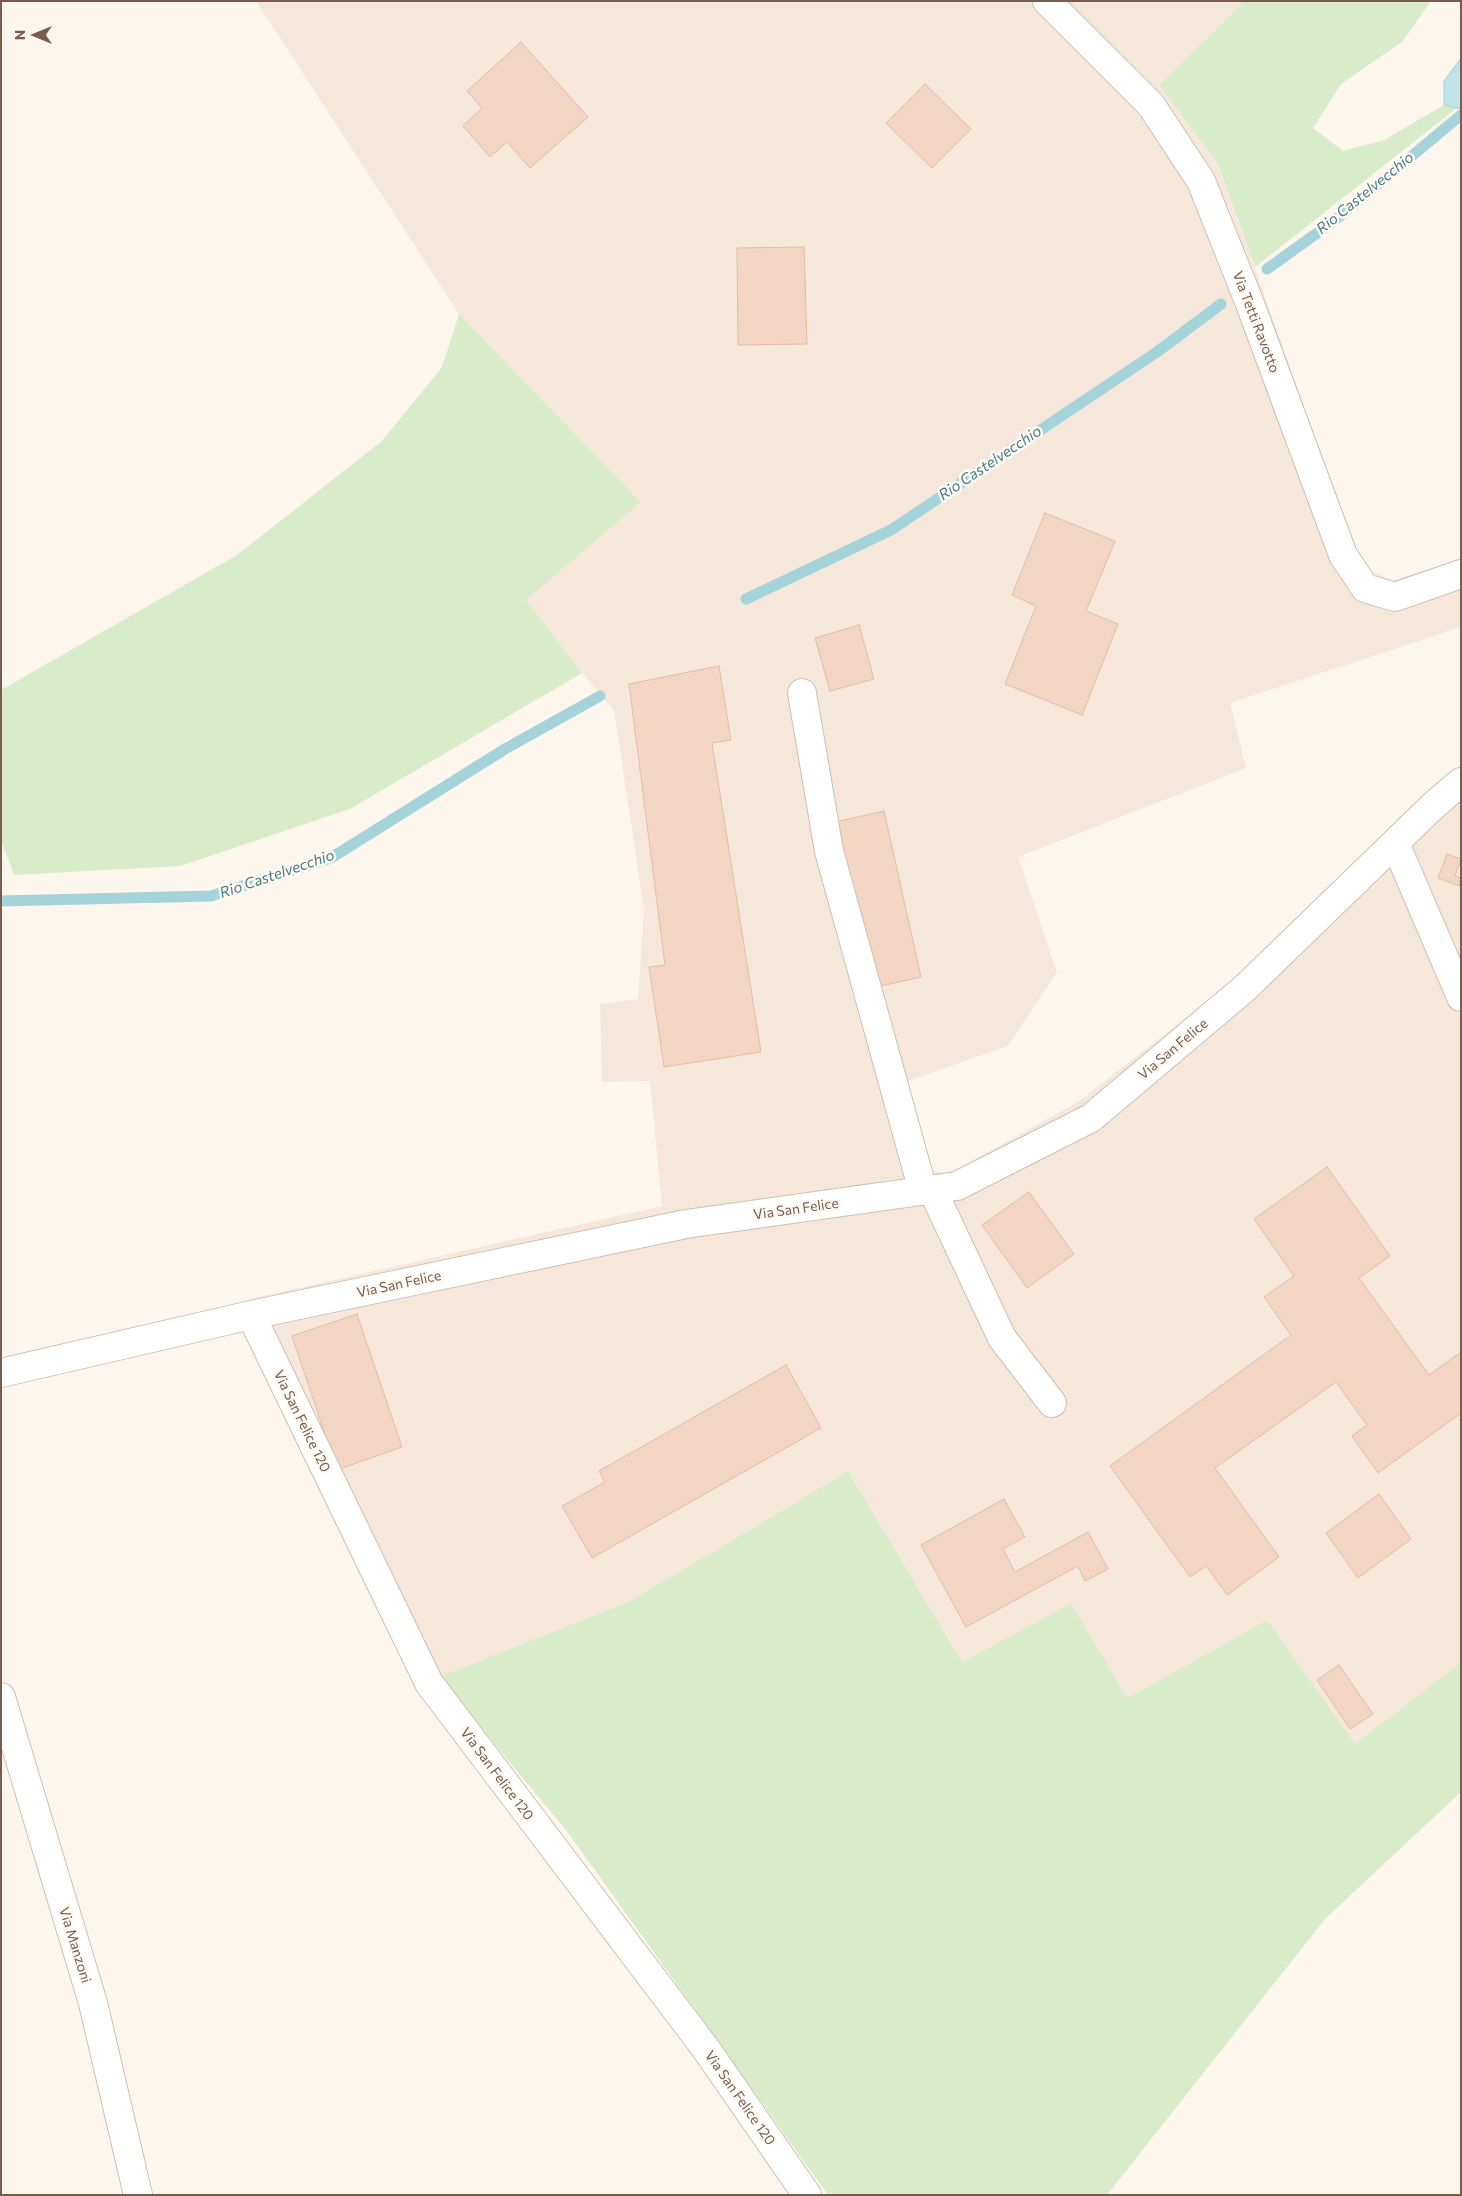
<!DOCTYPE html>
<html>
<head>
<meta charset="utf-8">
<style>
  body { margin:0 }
  #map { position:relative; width:1462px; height:2196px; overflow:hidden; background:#fdf6ec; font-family:Commissioner,sans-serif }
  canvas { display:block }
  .frame { position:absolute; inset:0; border:2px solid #7a5c4d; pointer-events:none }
  .north { position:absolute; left:10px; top:10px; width:50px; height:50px; -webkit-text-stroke:4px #fffaf3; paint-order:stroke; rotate:270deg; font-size:14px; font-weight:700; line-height:20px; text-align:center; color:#7a5c4d }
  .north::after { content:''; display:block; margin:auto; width:18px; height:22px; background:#7a5c4d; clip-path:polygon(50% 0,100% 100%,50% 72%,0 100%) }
</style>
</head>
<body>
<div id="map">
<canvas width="1462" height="2196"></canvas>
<div class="frame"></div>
<div class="north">N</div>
</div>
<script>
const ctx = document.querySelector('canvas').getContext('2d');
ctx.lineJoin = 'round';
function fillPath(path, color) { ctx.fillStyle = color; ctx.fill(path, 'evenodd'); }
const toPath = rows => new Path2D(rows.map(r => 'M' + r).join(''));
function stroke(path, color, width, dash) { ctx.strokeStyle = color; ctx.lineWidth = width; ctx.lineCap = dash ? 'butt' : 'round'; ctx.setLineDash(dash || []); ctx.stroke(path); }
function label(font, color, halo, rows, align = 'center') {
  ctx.font = font + ' Commissioner,sans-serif'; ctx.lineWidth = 5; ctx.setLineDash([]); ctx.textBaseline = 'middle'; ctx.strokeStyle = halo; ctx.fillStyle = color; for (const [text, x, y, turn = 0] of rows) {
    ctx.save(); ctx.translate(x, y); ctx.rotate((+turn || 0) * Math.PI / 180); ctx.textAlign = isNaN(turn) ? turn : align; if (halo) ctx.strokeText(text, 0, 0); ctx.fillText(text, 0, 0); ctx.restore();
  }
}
const residential = toPath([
  [256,1,1244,1,1159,85,1218,164,1352,542,1371,571,1392,580,1461,560,1461,627,1230,703,1246,768,1018,857,1057,972,1008,1046,905,1082,932,1172,954,1171,1078,1102,1238,977,1428,791,1461,765,1461,1662,1355,1745,1267,1620,1127,1698,1071,1603,962,1662,848,1471,630,1601,439,1677,250,1299,662,1206,650,1081,602,1082,600,1004,638,999,644,910,614,710,582,673,525,600,641,502,459,314]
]);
const green = toPath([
  [1244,1,1431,1,1402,42,1341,84,1313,128,1343,151,1384,140,1444,105,1457,108,1255,267,1218,164,1159,85],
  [459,314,641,502,526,600,582,673,350,809,180,866,14,875,1,840,1,690,237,555,382,441,442,367],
  [848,1471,962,1662,1071,1603,1127,1698,1267,1620,1355,1744,1461,1662,1461,1792,1325,1919,1107,2195,828,2195,566,1830,439,1677,630,1601]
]);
const water = toPath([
  [1461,58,1461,109,1444,105,1444,81,1461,58]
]);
const stream = toPath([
  [1267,269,1334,221,1461,115],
  [746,599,891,530,1157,352,1221,304],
  [1,901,211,896,331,858,505,749,600,696]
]);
const building = toPath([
  [521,42,588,117,530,168,507,142,490,157,463,126,482,108,467,91,521,42],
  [925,84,971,129,932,168,886,123,925,84],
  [804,247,807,344,738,345,737,248,804,247],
  [1045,513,1115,541,1086,611,1118,624,1082,715,1005,684,1036,606,1012,595,1045,513],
  [859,625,874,679,830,691,815,638,859,625],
  [719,666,731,740,712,743,761,1052,664,1067,649,967,665,965,629,684,719,666],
  [884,811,921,977,872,988,835,822,884,811],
  [1447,854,1461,859,1455,876,1461,878,1459,886,1438,878,1447,854],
  [1327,1167,1390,1256,1359,1278,1429,1375,1461,1352,1461,1413,1378,1473,1352,1436,1367,1425,1336,1382,1215,1468,1279,1557,1227,1595,1206,1566,1190,1577,1110,1466,1291,1335,1264,1297,1294,1276,1254,1219,1327,1167],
  [1029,1192,1074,1254,1027,1288,982,1225,1029,1192],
  [357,1314,402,1447,337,1470,292,1336,357,1314],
  [786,1365,821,1428,592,1558,562,1506,605,1482,599,1471,786,1365],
  [1379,1494,1411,1539,1358,1578,1326,1533,1379,1494],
  [1004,1499,1025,1537,1003,1549,1015,1572,1088,1532,1108,1569,1085,1581,1078,1566,966,1627,921,1545,1004,1499],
  [1339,1665,1373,1714,1350,1729,1317,1680,1339,1665]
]);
const minor = toPath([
  [1047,1,1151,105,1201,181,1250,304,1343,555,1365,588,1395,597,1461,574],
  [802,693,829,851,923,1191],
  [1395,843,1461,997],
  [932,1189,1002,1338,1052,1403],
  [251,1315,429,1683,706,2049,807,2195],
  [1,1373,251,1315,686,1224,957,1186,1091,1118,1245,988,1433,806,1461,782],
  [1,1697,93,2003,138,2195]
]);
const streetNames = [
  ["Via Tetti Ravotto",1256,322,69],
  ["Via San Felice",1173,1049,-40],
  ["Via San Felice",796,1209,-8],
  ["Via San Felice",399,1284,-12],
  ["Via San Felice 120",302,1421,64],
  ["Via San Felice 120",497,1774,53],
  ["Via Manzoni",75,1945,73],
  ["Via San Felice 120",740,2098,55]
];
const waterNames = [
  ["Rio Castelvecchio",1365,193,-39],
  ["Rio Castelvecchio",990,463,-34],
  ["Rio Castelvecchio",277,874,-19]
];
fillPath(residential, '#f5e8da');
fillPath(green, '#d8ecc9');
fillPath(water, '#bfe3e8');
stroke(water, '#a5d3da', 1);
stroke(stream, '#a5d3da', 11);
fillPath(building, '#f3d5c3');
stroke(building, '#e6bba3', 1);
stroke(minor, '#d1beb0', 30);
stroke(minor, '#fff', 28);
label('14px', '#7a5c4d', '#fffaf3', streetNames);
label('italic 15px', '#437c86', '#fffaf3', waterNames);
</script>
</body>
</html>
